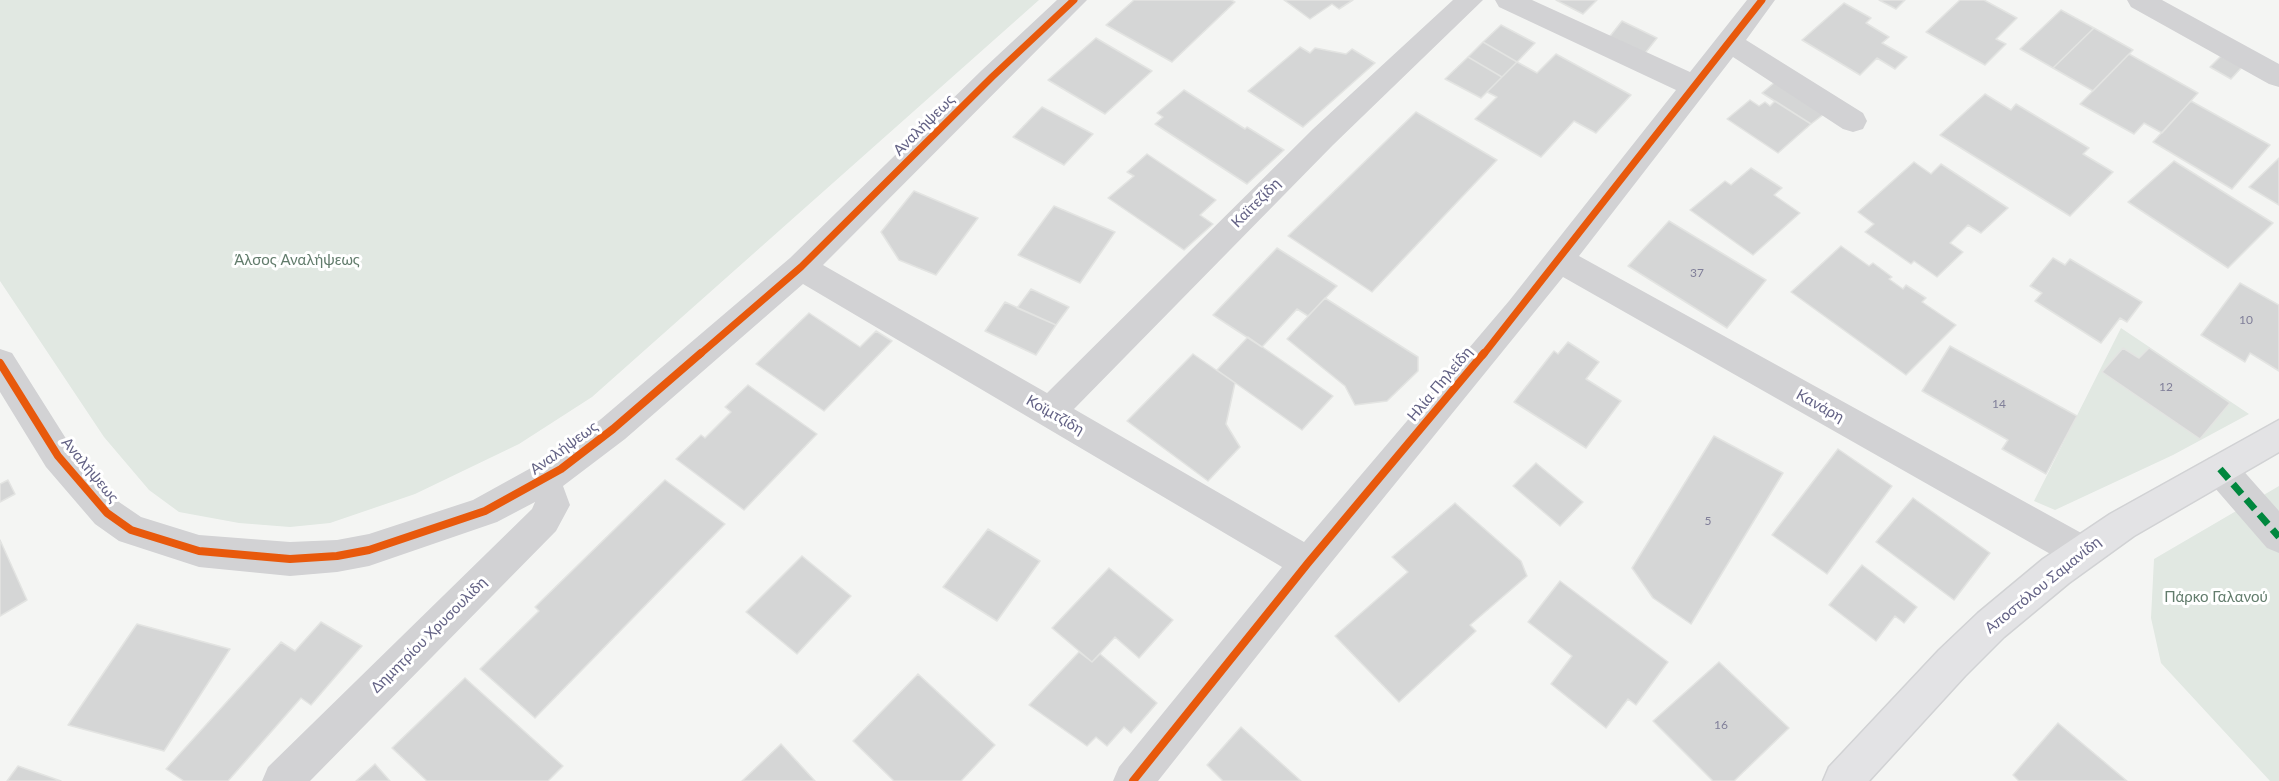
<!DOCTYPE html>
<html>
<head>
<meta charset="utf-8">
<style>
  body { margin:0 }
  canvas { display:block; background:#f4f5f3 }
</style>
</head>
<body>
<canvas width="2279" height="781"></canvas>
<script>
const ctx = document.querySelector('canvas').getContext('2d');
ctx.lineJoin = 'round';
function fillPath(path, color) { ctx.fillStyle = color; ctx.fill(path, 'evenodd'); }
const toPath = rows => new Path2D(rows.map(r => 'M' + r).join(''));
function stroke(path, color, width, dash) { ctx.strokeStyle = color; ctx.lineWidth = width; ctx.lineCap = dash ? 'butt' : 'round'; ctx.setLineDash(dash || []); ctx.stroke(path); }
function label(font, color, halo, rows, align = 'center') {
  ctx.font = font + ' Lato,sans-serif'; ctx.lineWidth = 6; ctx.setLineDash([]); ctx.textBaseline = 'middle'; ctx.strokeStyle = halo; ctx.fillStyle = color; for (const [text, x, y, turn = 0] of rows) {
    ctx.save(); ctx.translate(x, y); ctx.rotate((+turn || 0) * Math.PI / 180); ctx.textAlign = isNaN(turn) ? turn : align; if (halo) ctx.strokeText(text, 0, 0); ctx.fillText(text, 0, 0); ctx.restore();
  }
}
const green = toPath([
  [0,0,1039,0,592,397,519,444,415,494,330,523,290,527,239,523,179,512,149,490,104,437,0,281],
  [2121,328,2249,414,2173,455,2055,510,2034,501],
  [2279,486,2279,781,2270,781,2161,663,2151,618,2154,559]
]);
const building = toPath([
  [1134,0,1231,0,1235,2,1172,62,1106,25,1134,0],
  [1284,0,1353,0,1339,9,1332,4,1310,19,1284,0],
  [1556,0,1597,0,1583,14,1556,0],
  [1879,0,1905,0,1896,9,1879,0],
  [1960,0,1984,0,2017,18,1996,39,2006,44,1985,65,1926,32,1960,0],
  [1844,3,1871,18,1866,23,1889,37,1882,43,1907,57,1895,69,1877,58,1860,75,1802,40,1844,3],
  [2061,10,2094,28,2053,68,2020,49,2061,10],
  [1622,21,1657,38,1642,57,1607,40,1622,21],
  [1501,25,1535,43,1517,62,1483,42,1501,25],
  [2094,28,2133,50,2093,91,2053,68,2094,28],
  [1096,38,1152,71,1105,114,1048,80,1096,38],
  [1483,42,1517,62,1502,77,1468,57,1483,42],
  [1300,47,1310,53,1315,48,1346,54,1352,49,1375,63,1303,127,1248,91,1300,47],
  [1556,54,1631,95,1596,133,1574,121,1541,157,1475,119,1497,97,1487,92,1517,62,1537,73,1556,54],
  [2129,54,2198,93,2162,133,2144,123,2134,134,2080,104,2129,54],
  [2221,56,2242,67,2231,79,2210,67,2221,56],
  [1468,57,1502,77,1481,98,1445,79,1468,57],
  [1775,82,1824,114,1811,124,1762,93,1775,82],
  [1184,90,1245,129,1247,127,1284,150,1247,184,1155,124,1163,117,1157,113,1184,90],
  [1985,94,2011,110,2016,104,2089,148,2083,154,2113,172,2070,216,1940,135,1985,94],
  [1750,100,1759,106,1765,102,1770,106,1775,101,1811,124,1778,153,1727,119,1750,100],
  [2191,101,2270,145,2232,189,2153,142,2191,101],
  [1042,107,1093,134,1064,165,1013,137,1042,107],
  [1416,112,1497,160,1372,292,1288,236,1416,112],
  [1147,154,1216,200,1200,215,1213,224,1184,250,1108,198,1134,176,1127,172,1147,154],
  [2279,158,2279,205,2249,187,2279,158],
  [2174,161,2273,223,2228,268,2128,202,2174,161],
  [1914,162,1931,174,1941,164,2008,208,1981,233,1968,225,1950,243,1963,252,1937,277,1914,261,1911,264,1865,232,1874,224,1858,212,1914,162],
  [1751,168,1782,188,1774,195,1800,213,1753,255,1690,210,1725,181,1731,185,1751,168],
  [914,191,978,218,936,275,899,260,881,232,914,191],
  [1054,206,1115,232,1080,283,1018,255,1054,206],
  [1669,221,1766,280,1727,328,1628,266,1669,221],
  [1841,246,1869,266,1873,263,1892,277,1889,279,1903,289,1906,285,1926,298,1922,302,1956,325,1906,375,1791,292,1841,246],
  [1277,248,1337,286,1308,316,1297,309,1262,347,1213,315,1277,248],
  [2053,258,2065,265,2070,259,2142,302,2127,322,2120,318,2101,343,2035,301,2042,293,2030,286,2053,258],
  [2240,283,2279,305,2279,371,2250,353,2245,362,2201,335,2240,283],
  [1031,289,1069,307,1056,325,1017,308,1031,289],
  [1325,298,1418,357,1418,371,1387,401,1355,405,1345,386,1287,339,1325,298],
  [1005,302,1056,325,1036,355,985,331,1005,302],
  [809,313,860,347,876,331,892,341,824,411,756,364,809,313],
  [1248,337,1333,396,1302,430,1217,370,1248,337],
  [1568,342,1599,362,1586,379,1621,401,1586,448,1514,402,1554,351,1558,354,1568,342],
  [1950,346,2077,416,2046,474,2002,449,2008,440,1922,391,1950,346],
  [2123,348,2139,358,2149,348,2230,403,2200,439,2102,372,2123,348],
  [1193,354,1235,383,1226,424,1240,447,1208,481,1127,421,1193,354],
  [748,385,817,434,744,510,676,459,701,435,705,438,731,412,725,407,748,385],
  [1714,436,1783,473,1691,624,1653,598,1632,568,1714,436],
  [1838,449,1892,486,1827,574,1772,535,1838,449],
  [1536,463,1583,502,1560,526,1513,486,1536,463],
  [8,480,15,494,0,502,0,484,8,480],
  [665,480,725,524,535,718,480,669,539,611,535,607,665,480],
  [1913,498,1990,553,1954,600,1876,542,1913,498],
  [1455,503,1521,561,1527,576,1470,625,1476,631,1399,702,1335,636,1408,572,1392,557,1455,503],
  [988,529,1040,561,997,621,943,587,988,529],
  [0,540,27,600,0,616,0,540],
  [802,556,851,596,797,654,746,612,802,556],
  [1862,565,1917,607,1904,623,1895,616,1876,641,1829,605,1862,565],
  [1109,568,1173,620,1139,658,1115,637,1092,662,1052,628,1109,568],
  [1560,581,1668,662,1636,705,1628,699,1606,728,1551,684,1572,656,1528,622,1560,581],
  [321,622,362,646,311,705,301,698,228,781,184,781,166,769,281,642,295,651,321,622],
  [137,624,230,649,164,751,68,725,137,624],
  [1079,652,1092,662,1100,654,1157,703,1131,733,1124,727,1107,746,1096,737,1087,746,1029,705,1079,652],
  [1719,662,1789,728,1734,781,1713,781,1653,721,1719,662],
  [918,674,995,745,961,781,894,781,853,741,918,674],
  [465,678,563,766,548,781,427,781,392,748,465,678],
  [2058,723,2127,781,2019,781,2013,775,2058,723],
  [1241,727,1301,781,1223,781,1207,765,1241,727],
  [781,744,815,781,742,781,781,744],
  [375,764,390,781,356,781,375,764],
  [18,766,61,781,7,781,18,766]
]);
const minor = toPath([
  [1057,0,1087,0,823,265,1047,393,1313,129,1453,0,1483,0,1333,145,1074,409,1304,542,1509,301,1676,90,1499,7,1495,0,1532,0,1690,72,1747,0,1775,0,1746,40,1863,113,1867,121,1863,129,1853,132,1843,129,1733,57,1579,256,2094,540,2099,552,2094,564,2081,568,2068,564,1563,277,1321,575,1158,781,1113,781,1119,767,1282,567,803,284,625,439,563,486,570,505,556,531,310,781,262,781,268,767,532,509,535,502,497,522,369,566,337,572,290,576,199,567,119,541,95,524,46,467,0,392,0,349,12,353,70,445,119,502,141,517,199,535,290,542,337,540,369,534,473,500,549,458,601,419,790,258,982,70,1057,0],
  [2127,0,2162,0,2279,64,2279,87,2269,84,2131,7,2127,0],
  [2220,454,2232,458,2279,511,2279,553,2267,548,2208,480,2203,469,2208,458,2220,454]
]);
const major = toPath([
  [2279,420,2279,452,2134,536,2069,583,2004,637,1965,676,1869,781,1823,781,1829,767,1939,650,1978,613,2043,559,2110,514,2279,420]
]);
const quiet = toPath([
  [2220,469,2279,537]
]);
const cyclewayFar1 = toPath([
  [699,355,801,267,992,77,1074,0],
  [1483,355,1762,0]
]);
const cycleway = toPath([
  [0,363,58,456,107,513,131,530,199,551,290,559,337,556,369,550,485,511,561,469,613,429,701,353],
  [1133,781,1308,563,1484,353]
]);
const numberNames = [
  ["37",1697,273],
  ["10",2246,320],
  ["12",2166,387],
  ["14",1999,404],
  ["5",1708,521],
  ["16",1721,725]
];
const streetNames = [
  ["Αναλήψεως",924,125,-45],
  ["Καϊτεζίδη",1256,203,-45],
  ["Ηλία Πηλείδη",1440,384,-50],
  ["Κανάρη",1820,406,29],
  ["Κοϊμτζίδη",1055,415,30],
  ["Αναλήψεως",564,448,-36],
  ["Αναλήψεως",90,470,50],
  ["Αποστόλου Σαμανίδη",2043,585,-39],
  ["Δημητρίου Χρυσουλίδη",429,635,-45]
];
const parkNames = [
  ["Άλσος Αναλήψεως",297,260],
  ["Πάρκο Γαλανού",2216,597]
];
fillPath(green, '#e1e8e2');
fillPath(building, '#d5d6d6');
stroke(building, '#e3e4e2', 1.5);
stroke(major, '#d1d2d4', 3);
fillPath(minor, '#d2d2d4');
fillPath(major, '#e3e3e5');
stroke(quiet, '#00873e', 7, [13, 7]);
stroke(cyclewayFar1, '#e8590c', 7);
stroke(cycleway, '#e8590c', 8);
label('12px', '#807f99', null, numberNames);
label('15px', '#636285', '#fff', streetNames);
label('15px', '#627c6c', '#fff', parkNames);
</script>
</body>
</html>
